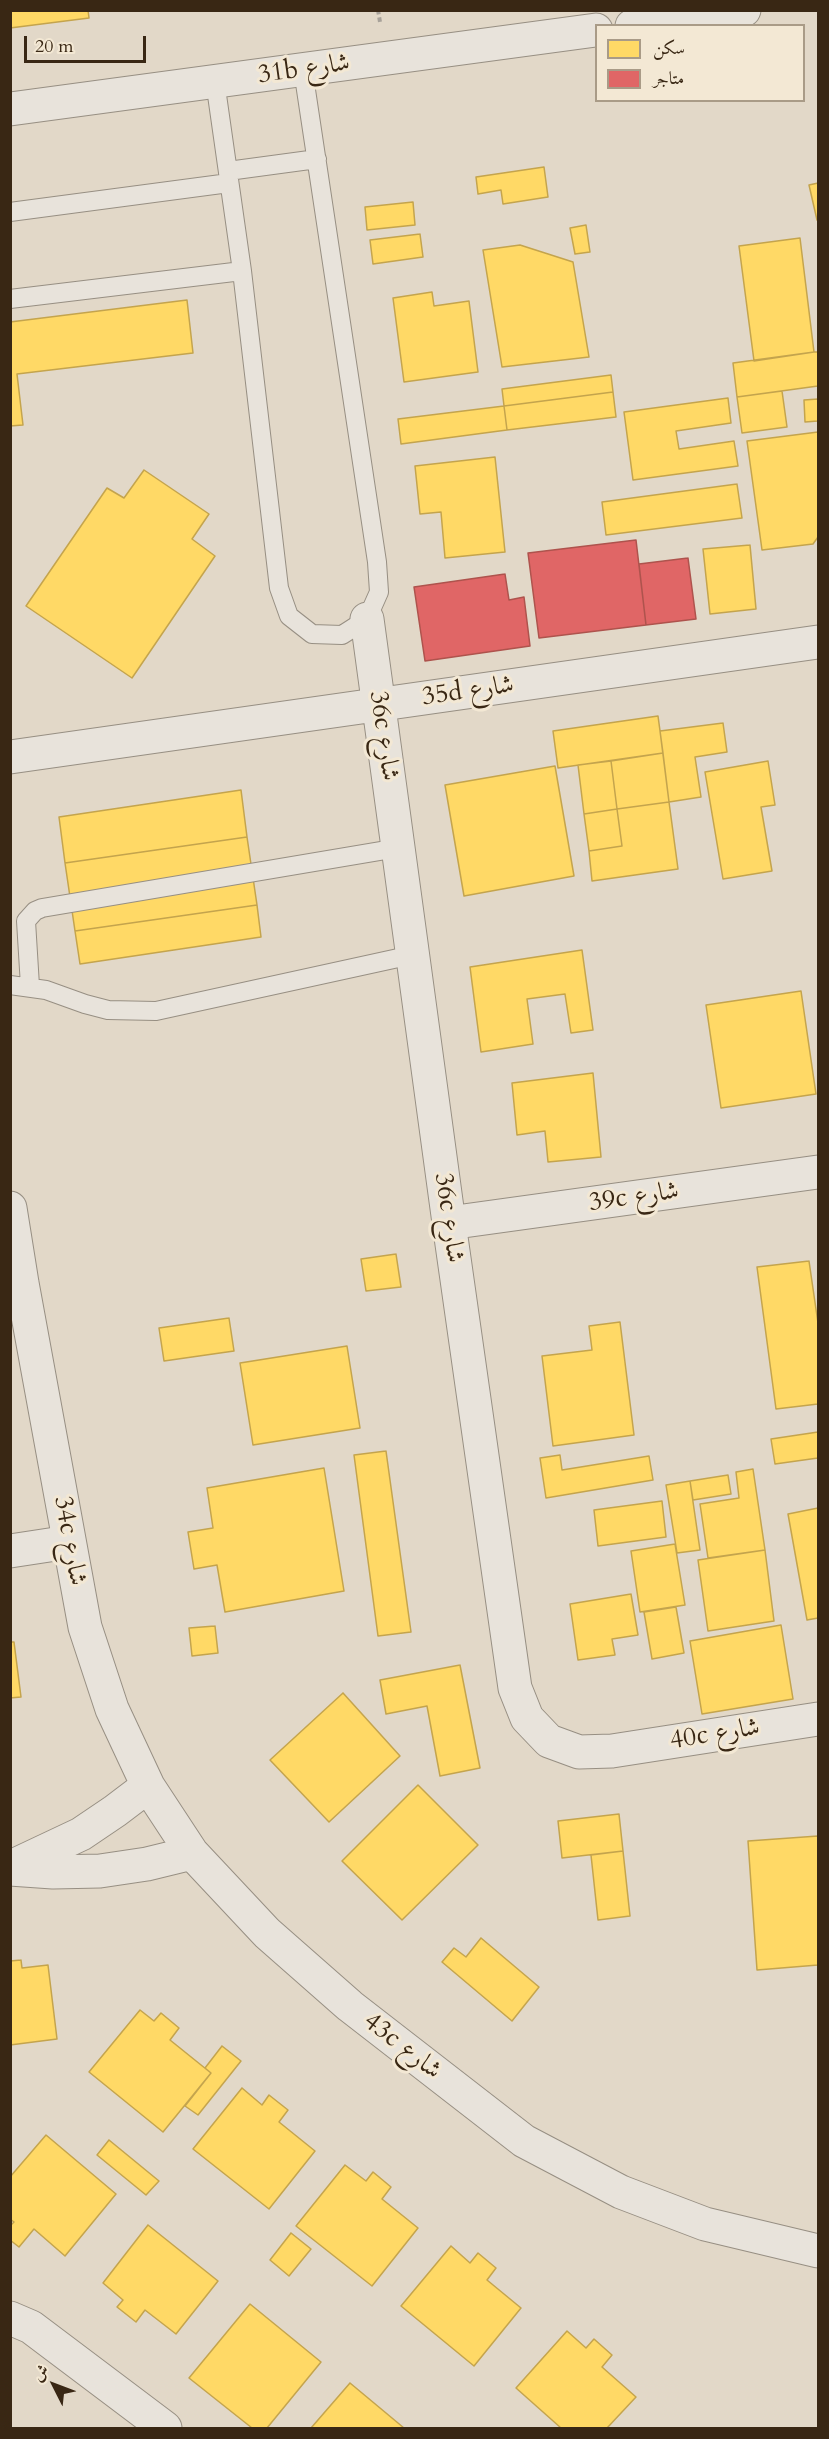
<!DOCTYPE html>
<html>
<head>
<meta charset="utf-8">
<style>
  body { margin:0 }
  #map { position:relative; width:829px; height:2439px; overflow:hidden; background:#e2d8c8; font-family:Cardo,Amiri,serif }
  canvas { display:block }
  .frame { position:absolute; inset:0; border:12px solid #392714; pointer-events:none }
  .legend { position:absolute; left:595px; top:24px; width:210px; height:78px; box-sizing:border-box; background:#f3e8d4; border:2px solid #a99b87; margin:0; padding:8px 10px; list-style:none; font-size:18px; color:#392714 }
  .legend li { display:flex; align-items:center; gap:12px; height:30px }
  .legend b { width:30px; border:2px solid #a99b87 }
  .north { position:absolute; left:24px; top:2355px; width:60px; height:60px; -webkit-text-stroke:4px #f3e8d4; paint-order:stroke; rotate:312deg; font-size:16px; font-weight:700; line-height:24px; text-align:center; color:#392714 }
  .north::after { content:''; display:block; margin:auto; width:21px; height:27px; background:#392714; clip-path:polygon(50% 0,100% 100%,50% 72%,0 100%) }
  .scale { position:absolute; left:24px; top:36px; width:122px; height:27px; box-sizing:border-box; border:3px solid #392714; border-top:0; padding-left:8px; font-size:18px; line-height:21px; white-space:nowrap; color:#392714; -webkit-text-stroke:4px #f3e8d4; paint-order:stroke }
</style>
</head>
<body>
<div id="map">
<canvas width="829" height="2439"></canvas>
<div class="frame"></div>
<ul class="legend">
<li><b style="height:16px;background:#ffd966"></b>سكن</li>
<li><b style="height:16px;background:#e06666"></b>متاجر</li>
</ul>
<div class="north">ش</div>
<div class="scale">20 m</div>
</div>
<script>
const ctx = document.querySelector('canvas').getContext('2d');
ctx.lineJoin = 'round';
function fillPath(path, color) { ctx.fillStyle = color; ctx.fill(path, 'evenodd'); }
const toPath = rows => new Path2D(rows.map(r => 'M' + r).join(''));
function stroke(path, color, width, dash) { ctx.strokeStyle = color; ctx.lineWidth = width; ctx.lineCap = dash ? 'butt' : 'round'; ctx.setLineDash(dash || []); ctx.stroke(path); }
function label(font, color, halo, rows, align = 'center') {
  ctx.font = font + ' Cardo,Amiri,serif'; ctx.lineWidth = 6; ctx.setLineDash([]); ctx.textBaseline = 'middle'; ctx.strokeStyle = halo; ctx.fillStyle = color; for (const [text, x, y, turn = 0] of rows) {
    ctx.save(); ctx.translate(x, y); ctx.rotate((+turn || 0) * Math.PI / 180); ctx.textAlign = isNaN(turn) ? turn : align; if (halo) ctx.strokeText(text, 0, 0); ctx.fillText(text, 0, 0); ctx.restore();
  }
}
const homes = toPath([
  [10,10,88,10,89,18,10,28,10,10],
  [544,167,548,197,503,204,501,190,478,194,476,177,544,167],
  [818,183,818,220,817,220,809,185,818,183],
  [413,202,415,225,367,230,365,207,413,202],
  [586,225,590,252,575,254,570,228,586,225],
  [420,234,423,257,373,264,370,240,420,234],
  [800,238,814,352,754,361,739,246,800,238],
  [520,245,573,262,589,357,502,367,483,250,520,245],
  [432,292,434,306,469,301,478,372,404,382,393,298,432,292],
  [187,300,193,353,17,374,23,425,10,426,10,322,187,300],
  [814,352,818,352,818,386,737,397,733,363,814,352],
  [611,375,613,392,504,406,502,389,611,375],
  [782,391,787,427,742,433,737,397,782,391],
  [613,392,616,417,507,430,504,406,613,392],
  [728,398,731,423,676,431,679,449,734,441,738,466,633,480,624,412,728,398],
  [818,399,818,421,805,422,804,400,818,399],
  [504,406,507,430,401,444,398,419,504,406],
  [818,432,818,537,813,544,762,550,747,441,818,432],
  [495,457,505,552,445,558,441,512,420,514,415,466,495,457],
  [144,470,209,514,192,539,215,556,132,678,26,606,107,488,124,498,144,470],
  [737,484,742,518,606,535,602,502,737,484],
  [750,545,756,609,710,614,703,549,750,545],
  [658,716,663,753,558,768,553,731,658,716],
  [723,723,727,752,695,757,701,797,669,802,660,731,723,723],
  [663,753,669,802,617,809,611,761,663,753],
  [611,761,617,809,584,814,578,765,611,761],
  [768,761,775,805,761,807,772,871,723,879,705,772,768,761],
  [555,766,574,876,464,896,445,785,555,766],
  [241,790,247,837,65,863,59,817,241,790],
  [669,802,678,869,592,881,589,851,622,846,617,809,669,802],
  [617,809,622,846,589,851,584,814,617,809],
  [247,837,257,905,75,931,65,863,247,837],
  [257,905,261,937,80,964,75,931,257,905],
  [582,950,593,1030,571,1033,565,994,527,999,533,1044,481,1052,470,967,582,950],
  [801,991,816,1094,721,1108,706,1005,801,991],
  [593,1073,601,1157,548,1162,545,1131,517,1135,512,1083,593,1073],
  [396,1254,401,1287,366,1291,361,1259,396,1254],
  [809,1261,818,1323,818,1404,776,1409,757,1267,809,1261],
  [229,1318,234,1351,164,1361,159,1328,229,1318],
  [620,1322,634,1435,553,1446,542,1356,592,1350,589,1326,620,1322],
  [347,1346,360,1428,253,1445,240,1363,347,1346],
  [818,1432,818,1458,775,1464,771,1439,818,1432],
  [386,1451,411,1632,378,1636,354,1455,386,1451],
  [560,1455,562,1470,649,1456,653,1480,546,1498,540,1458,560,1455],
  [324,1468,344,1591,225,1612,217,1565,194,1569,188,1532,213,1528,207,1488,324,1468],
  [753,1469,765,1550,708,1558,700,1504,739,1498,736,1472,753,1469],
  [728,1475,731,1494,693,1500,690,1481,728,1475],
  [690,1481,700,1550,677,1553,666,1485,690,1481],
  [662,1501,666,1537,598,1546,594,1510,662,1501],
  [818,1508,818,1618,807,1620,788,1514,818,1508],
  [675,1544,685,1605,640,1612,631,1551,675,1544],
  [765,1550,774,1621,708,1631,698,1560,765,1550],
  [631,1594,638,1635,612,1639,615,1655,578,1660,570,1604,631,1594],
  [676,1607,684,1653,652,1659,644,1612,676,1607],
  [781,1625,793,1699,702,1714,690,1641,781,1625],
  [215,1626,218,1653,192,1656,189,1628,215,1626],
  [10,1642,14,1642,21,1697,10,1698,10,1642],
  [460,1665,480,1768,440,1776,427,1706,386,1714,380,1680,460,1665],
  [343,1693,400,1756,329,1822,270,1760,343,1693],
  [418,1785,478,1845,402,1920,342,1861,418,1785],
  [619,1814,623,1851,562,1858,558,1821,619,1814],
  [818,1836,818,1965,757,1970,748,1841,818,1836],
  [623,1851,630,1916,598,1920,591,1855,623,1851],
  [481,1938,539,1987,512,2021,442,1962,454,1948,466,1957,481,1938],
  [21,1960,22,1968,48,1965,57,2039,10,2045,10,1961,21,1960],
  [140,2010,154,2021,161,2013,179,2028,170,2040,211,2073,163,2132,89,2072,140,2010],
  [222,2046,241,2061,198,2115,185,2106,211,2073,205,2068,222,2046],
  [242,2088,262,2105,269,2095,288,2110,279,2122,315,2151,269,2209,193,2149,242,2088],
  [46,2135,116,2194,65,2256,34,2229,19,2247,10,2240,10,2226,14,2222,10,2219,10,2177,46,2135],
  [109,2140,159,2181,146,2195,97,2155,109,2140],
  [345,2165,366,2181,373,2172,391,2187,382,2199,418,2228,372,2286,296,2226,345,2165],
  [148,2225,218,2281,176,2334,145,2310,136,2322,117,2307,123,2300,103,2283,148,2225],
  [291,2233,311,2249,289,2276,270,2260,291,2233],
  [451,2246,470,2263,478,2253,496,2268,487,2280,521,2308,474,2366,401,2306,451,2246],
  [250,2304,321,2362,267,2428,252,2428,189,2378,250,2304],
  [567,2331,586,2348,594,2339,612,2355,602,2367,636,2397,607,2428,561,2428,516,2388,567,2331],
  [350,2383,404,2428,311,2428,350,2383]
]);
const shops = toPath([
  [636,540,646,625,539,638,528,553,636,540],
  [688,558,696,619,646,625,639,564,688,558],
  [505,574,509,600,524,597,530,646,425,661,414,587,505,574]
]);
const path = toPath([
  [378,10,380,22]
]);
const lane = toPath([
  [215,81,242,271,279,588,289,616,312,634,342,635,367,619,379,592,377,562,303,70],
  [228,171,317,159],
  [10,212,229,183],
  [10,299,242,271],
  [10,985,46,990,85,1004,108,1010,156,1011,412,955],
  [30,986,26,921,35,911,42,908,398,848]
]);
const street = toPath([
  [632,26,744,10],
  [10,109,596,30],
  [367,619,449,1223,515,1688,527,1718,549,1741,579,1752,612,1751,818,1719],
  [10,757,818,642],
  [10,1208,22,1283,85,1627,112,1709,148,1786,192,1853,267,1933,350,2006,524,2141,621,2192,705,2224,818,2251],
  [449,1223,818,1172],
  [10,1551,69,1542],
  [11,1867,81,1834,115,1811,148,1786],
  [10,1869,53,1872,100,1871,147,1864,192,1853],
  [10,2318,31,2327,165,2428]
]);
const streetNames = [
  ["31b شارع",304,70,-8],
  ["35d شارع",468,692,-8],
  ["36c شارع",383,736,82],
  ["39c شارع",634,1198,-8],
  ["36c شارع",448,1218,82],
  ["34c شارع",69,1541,80],
  ["40c شارع",715,1735,-9],
  ["43c شارع",402,2047,38]
];
fillPath(homes, '#ffd966');
stroke(homes, '#c4a44d', 1.5);
fillPath(shops, '#e06666');
stroke(shops, '#ae534d', 1.5);
stroke(lane, '#978f83', 20);
stroke(street, '#978f83', 35);
stroke(path, '#a8a29a', 4, [4.5, 3]);
stroke(lane, '#e8e3db', 18);
stroke(street, '#e8e3db', 33);
label('26px', '#392714', '#f3e8d4', streetNames);
</script>
</body>
</html>
